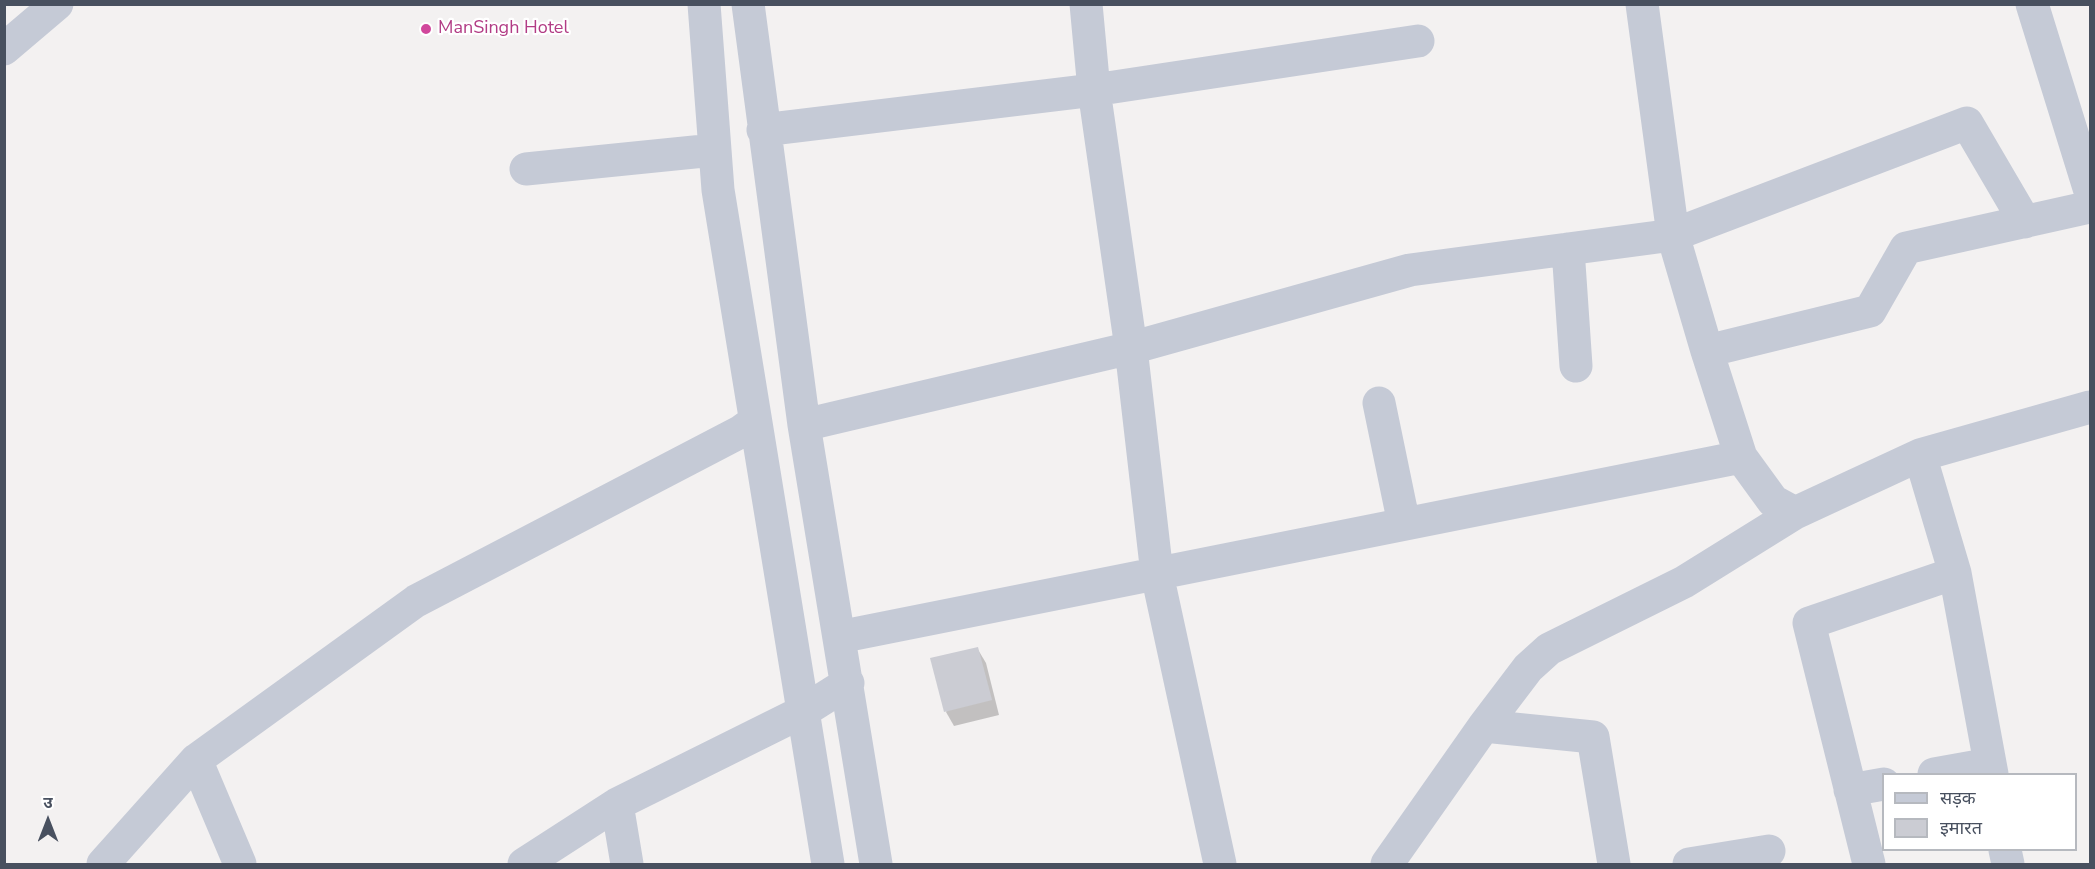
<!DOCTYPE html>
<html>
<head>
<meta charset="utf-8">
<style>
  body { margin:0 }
  #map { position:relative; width:2095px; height:869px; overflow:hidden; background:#f3f1f1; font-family:"Nunito Sans","Noto Sans Devanagari",sans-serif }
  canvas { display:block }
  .frame { position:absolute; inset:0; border:6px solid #48505f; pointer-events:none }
  .legend { position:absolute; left:1882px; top:773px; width:195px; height:78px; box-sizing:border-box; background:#fff; border:2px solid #b6b9bf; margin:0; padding:8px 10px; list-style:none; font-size:18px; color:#48505f }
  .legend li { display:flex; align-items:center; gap:12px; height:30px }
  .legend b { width:30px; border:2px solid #b6b9bf }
  .north { position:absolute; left:18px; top:791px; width:60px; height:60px; -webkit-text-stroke:4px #fff; paint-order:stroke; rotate:0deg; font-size:16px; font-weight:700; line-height:24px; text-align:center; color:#48505f }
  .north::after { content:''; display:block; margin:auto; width:21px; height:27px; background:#48505f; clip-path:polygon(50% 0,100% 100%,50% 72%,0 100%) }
</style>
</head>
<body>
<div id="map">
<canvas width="2095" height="869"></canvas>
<div class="frame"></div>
<ul class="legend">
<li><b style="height:8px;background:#c5cad6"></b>सड़क</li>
<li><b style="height:16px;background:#cbccd3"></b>इमारत</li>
</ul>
<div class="north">उ</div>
</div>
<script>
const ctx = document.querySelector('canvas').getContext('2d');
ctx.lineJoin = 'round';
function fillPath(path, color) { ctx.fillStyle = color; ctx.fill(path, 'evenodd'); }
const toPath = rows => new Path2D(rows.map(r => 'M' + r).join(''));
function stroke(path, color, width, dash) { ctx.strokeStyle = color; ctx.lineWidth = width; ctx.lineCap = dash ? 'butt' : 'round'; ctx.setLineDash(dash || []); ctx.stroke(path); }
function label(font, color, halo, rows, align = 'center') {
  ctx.font = font + ' "Nunito Sans",sans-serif'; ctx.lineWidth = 4.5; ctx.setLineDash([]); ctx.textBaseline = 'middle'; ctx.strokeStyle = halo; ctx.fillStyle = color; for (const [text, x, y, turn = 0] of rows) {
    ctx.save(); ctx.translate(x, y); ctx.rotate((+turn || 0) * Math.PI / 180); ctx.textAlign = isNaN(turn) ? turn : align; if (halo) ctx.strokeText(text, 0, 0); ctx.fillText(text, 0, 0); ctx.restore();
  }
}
const shadow = toPath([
  [977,648,986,663,999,715,954,726,946,712]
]);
const building = toPath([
  [978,647,992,700,944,712,930,658]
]);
const minor = toPath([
  [704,4,718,190,828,864],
  [748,4,804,425,876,864],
  [1086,4,1094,90,1131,348,1410,270,1673,235,1967,123,2025,222],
  [1642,4,1673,235,1707,351,1741,457,1773,501,1795,513],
  [2032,4,2090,191],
  [4,49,57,4],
  [763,130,1094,90,1418,41],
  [526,169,714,150],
  [1568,249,1576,366],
  [1707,351,1870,311,1906,248,2090,207],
  [1379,403,1404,524],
  [804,425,1131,348,1157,574,1220,864],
  [1920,455,1955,573,1992,774],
  [839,637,1741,457],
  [1484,726,1593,737,1614,864],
  [196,760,240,864],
  [1934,774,1990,764],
  [1850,790,1884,784],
  [617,804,627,864],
  [2005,850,2008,864],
  [103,864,196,760,416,601,740,432,755,421],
  [524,864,617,804,802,712,848,683],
  [1387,864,1484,726,1528,668,1549,649,1684,582,1795,513,1920,455,2090,407],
  [1689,864,1769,851],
  [1869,864,1809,623,1955,573]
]);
const markers = [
  [426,29,6,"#d1479c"]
];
const hotelNames = [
  ["ManSingh Hotel",438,29]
];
fillPath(shadow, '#0003');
fillPath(building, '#cbccd3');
stroke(minor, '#c5cad6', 33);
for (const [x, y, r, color] of markers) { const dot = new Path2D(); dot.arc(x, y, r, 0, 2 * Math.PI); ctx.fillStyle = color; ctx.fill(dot); stroke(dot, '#fff', 2); }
label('18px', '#b23c85', '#fff', hotelNames, 'left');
</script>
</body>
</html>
